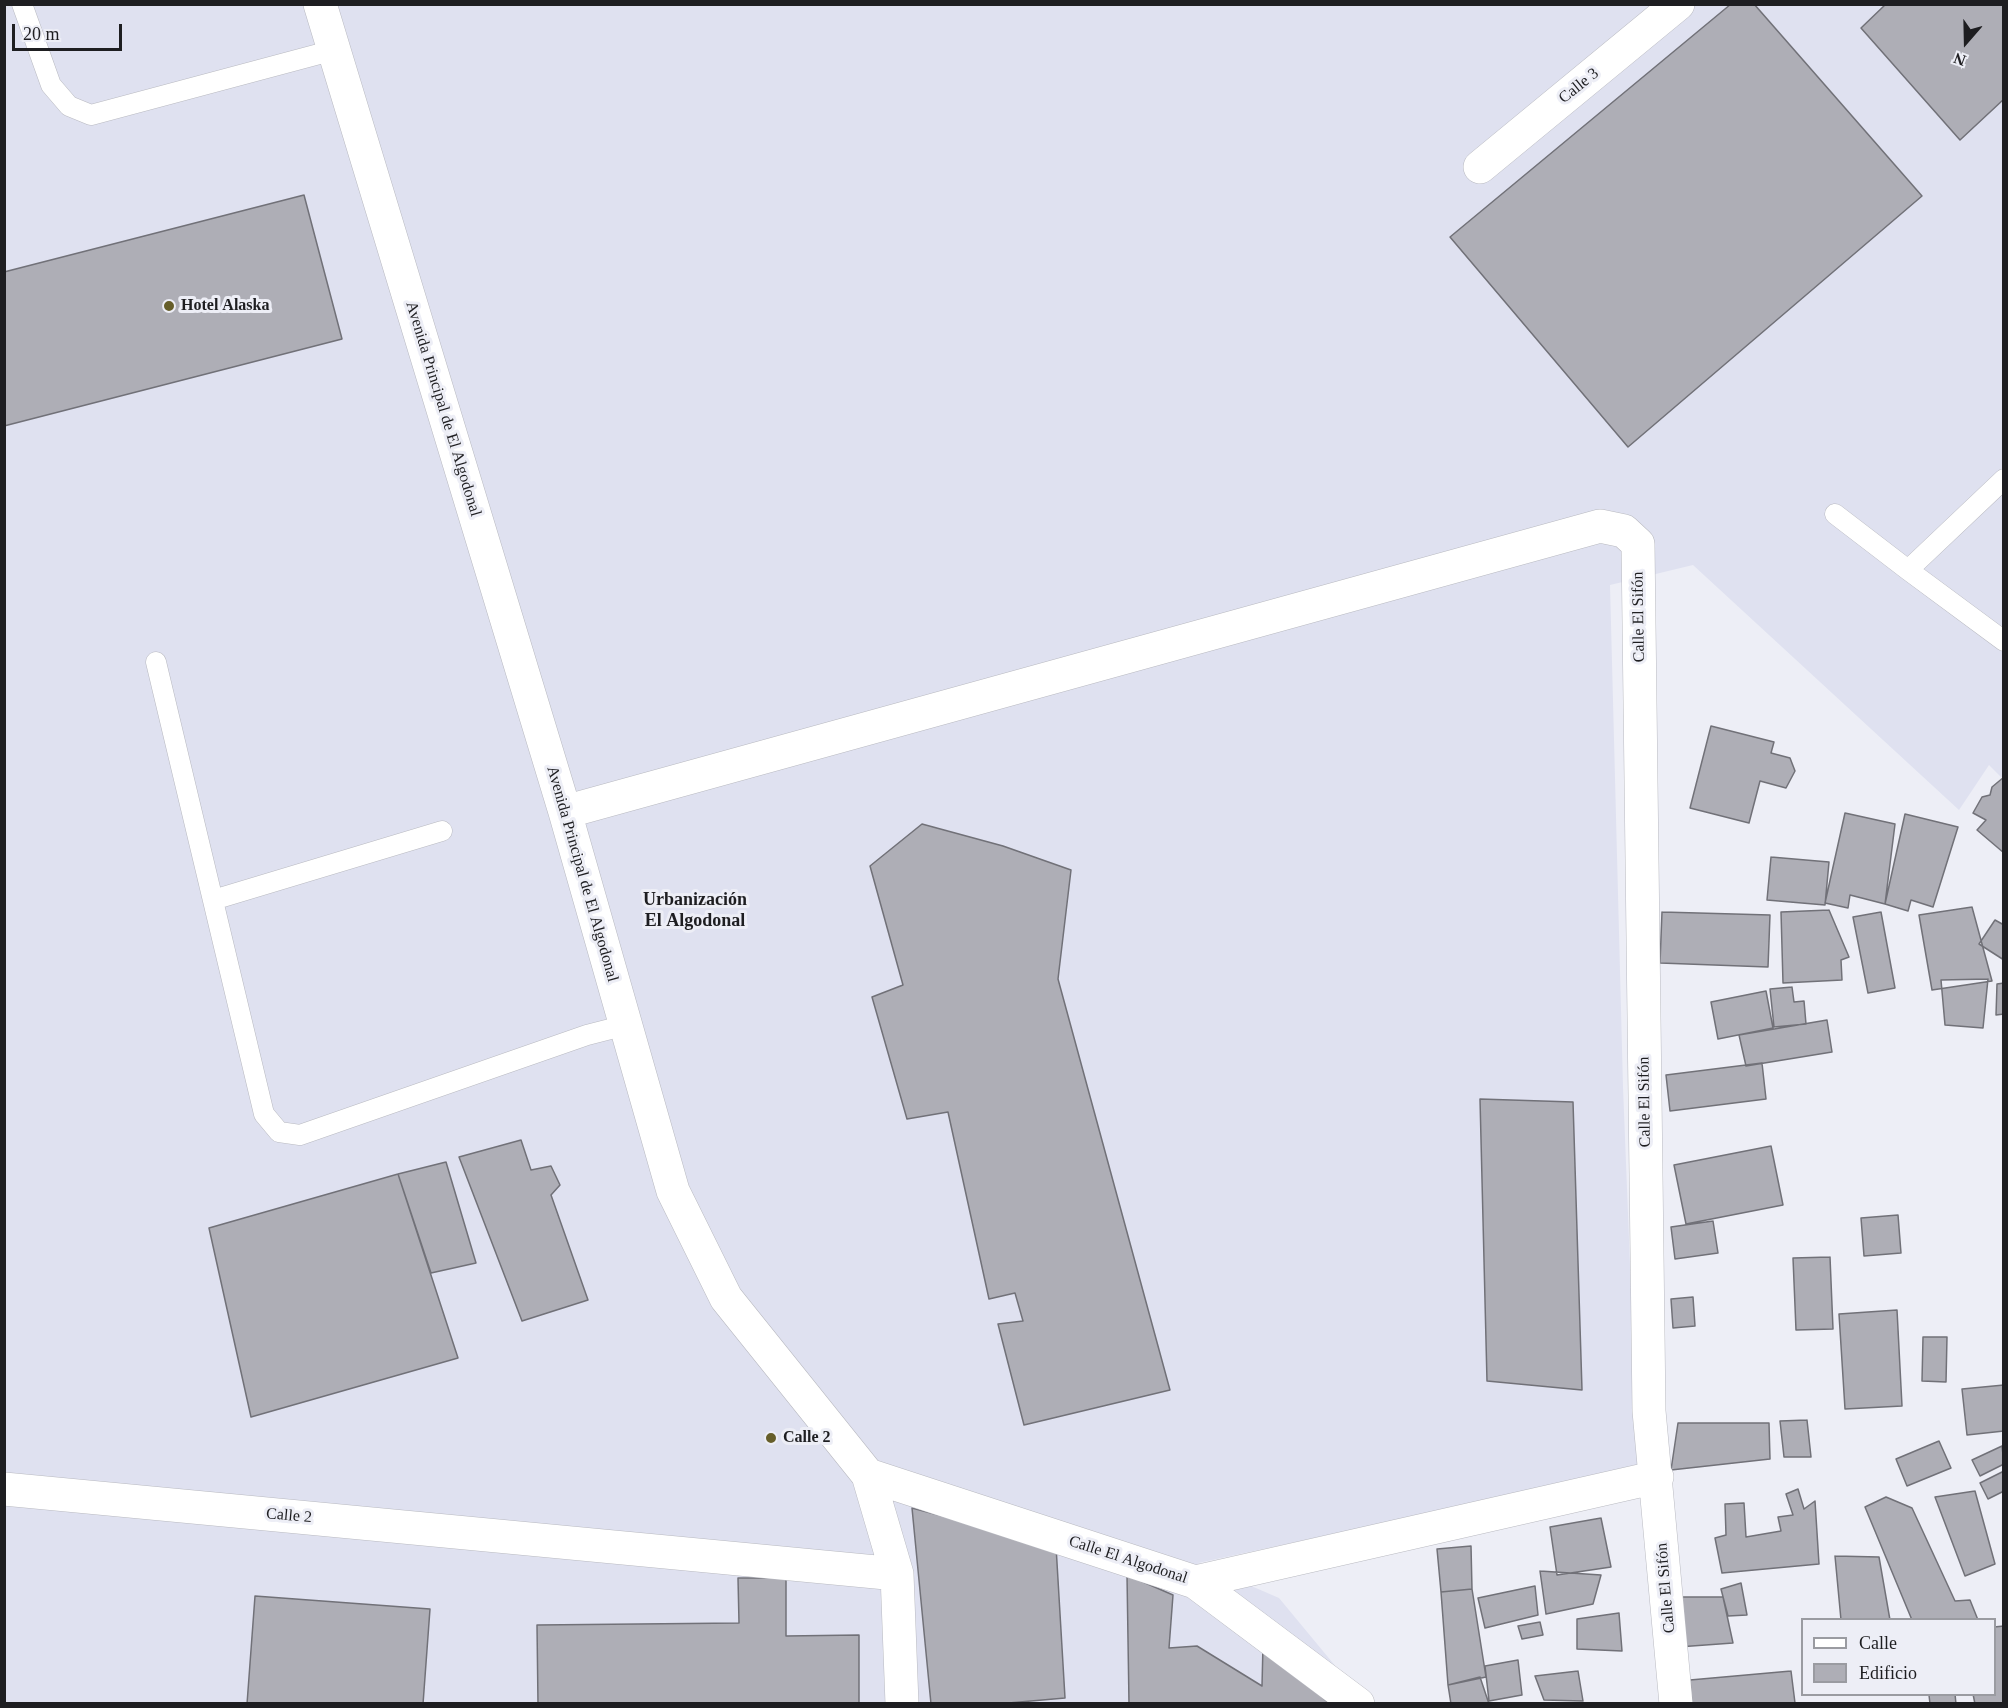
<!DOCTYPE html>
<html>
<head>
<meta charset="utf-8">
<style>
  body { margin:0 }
  #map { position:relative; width:2008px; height:1708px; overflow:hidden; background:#edeef6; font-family:Georgia,serif }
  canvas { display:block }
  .frame { position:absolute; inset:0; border:6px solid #1e1e21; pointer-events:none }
  .legend { position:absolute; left:1801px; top:1618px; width:195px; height:78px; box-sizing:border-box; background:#edeef6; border:2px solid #9a9ba1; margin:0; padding:8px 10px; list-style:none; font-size:18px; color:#1e1e21 }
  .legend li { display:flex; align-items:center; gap:12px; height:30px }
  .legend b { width:30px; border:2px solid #9a9ba1 }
  .north { position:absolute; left:1936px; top:12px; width:60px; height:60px; -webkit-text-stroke:4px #edeef6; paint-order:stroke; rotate:200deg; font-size:16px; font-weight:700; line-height:24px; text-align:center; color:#1e1e21 }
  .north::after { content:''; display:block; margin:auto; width:21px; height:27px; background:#1e1e21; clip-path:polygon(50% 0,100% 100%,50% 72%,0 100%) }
  .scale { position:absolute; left:12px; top:24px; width:110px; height:27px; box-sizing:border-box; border:3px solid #1e1e21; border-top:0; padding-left:8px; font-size:18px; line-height:21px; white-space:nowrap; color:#1e1e21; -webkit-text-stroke:4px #edeef6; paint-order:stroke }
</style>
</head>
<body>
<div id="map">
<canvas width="2008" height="1708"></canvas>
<div class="frame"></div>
<ul class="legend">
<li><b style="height:8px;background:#fff"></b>Calle</li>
<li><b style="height:16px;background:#aeaeb6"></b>Edificio</li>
</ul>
<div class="north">N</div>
<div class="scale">20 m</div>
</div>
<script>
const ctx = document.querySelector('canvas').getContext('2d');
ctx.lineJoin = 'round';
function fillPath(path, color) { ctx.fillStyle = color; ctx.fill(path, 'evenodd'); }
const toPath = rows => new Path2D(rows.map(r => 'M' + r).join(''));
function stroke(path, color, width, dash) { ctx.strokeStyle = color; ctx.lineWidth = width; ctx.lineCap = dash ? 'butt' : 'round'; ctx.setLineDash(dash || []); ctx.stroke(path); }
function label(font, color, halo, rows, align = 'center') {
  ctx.font = font + ' Georgia,serif'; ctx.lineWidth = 6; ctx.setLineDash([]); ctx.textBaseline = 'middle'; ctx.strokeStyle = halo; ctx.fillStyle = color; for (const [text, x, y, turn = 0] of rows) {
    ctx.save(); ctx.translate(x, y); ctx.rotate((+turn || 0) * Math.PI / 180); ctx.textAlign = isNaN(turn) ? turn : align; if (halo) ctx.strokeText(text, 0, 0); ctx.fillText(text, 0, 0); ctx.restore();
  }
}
const built = toPath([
  [5,5,2003,5,2003,779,1989,765,1959,810,1693,565,1610,585,1623,1087,1638,1468,1198,1563,1279,1598,1366,1703,5,1704]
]);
const building = toPath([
  [1731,4,1754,4,1922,196,1628,447,1450,237,1731,4],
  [1886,4,2004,4,2004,99,1960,140,1861,28,1886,4],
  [304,195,342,339,4,426,4,272,304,195],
  [1711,726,1774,742,1771,753,1790,758,1795,771,1786,788,1760,781,1749,823,1690,808,1711,726],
  [2004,777,2004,853,1977,830,1986,820,1973,813,1982,797,1990,795,1992,787,2004,777],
  [1845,813,1895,824,1885,904,1850,895,1848,908,1825,903,1845,813],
  [1905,814,1958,827,1933,907,1911,900,1908,911,1885,904,1905,814],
  [922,824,1003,846,1071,870,1058,979,1170,1390,1024,1425,998,1324,1023,1321,1015,1293,989,1299,948,1112,907,1119,872,997,903,985,870,866,922,824],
  [1771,857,1829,862,1825,905,1767,900,1771,857],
  [1972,907,1992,981,1932,990,1919,915,1972,907],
  [1829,910,1849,957,1841,960,1842,980,1783,983,1781,912,1829,910],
  [1662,912,1770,915,1768,967,1660,963,1662,912],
  [1881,912,1895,988,1868,993,1853,917,1881,912],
  [1995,920,2004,925,2004,960,1979,944,1995,920],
  [1988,979,1983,1028,1945,1025,1941,980,1988,979],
  [2004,983,2004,1014,1996,1015,1997,984,2004,983],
  [1792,987,1794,1002,1804,1001,1806,1024,1774,1027,1770,989,1792,987],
  [1766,991,1773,1028,1718,1039,1711,1002,1766,991],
  [1827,1020,1832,1052,1746,1066,1739,1035,1827,1020],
  [1762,1063,1766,1099,1670,1111,1666,1075,1762,1063],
  [1480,1099,1573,1102,1582,1390,1487,1381,1480,1099],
  [521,1140,531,1170,551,1166,560,1185,551,1195,588,1300,522,1321,459,1157,521,1140],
  [1771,1146,1783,1205,1686,1224,1674,1165,1771,1146],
  [446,1162,476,1263,431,1273,398,1174,446,1162],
  [398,1174,458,1358,251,1417,209,1228,398,1174],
  [1898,1215,1901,1253,1864,1256,1861,1218,1898,1215],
  [1713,1221,1718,1253,1675,1259,1671,1227,1713,1221],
  [1830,1257,1833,1329,1796,1330,1793,1258,1830,1257],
  [1693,1297,1695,1326,1673,1328,1671,1299,1693,1297],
  [1897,1310,1902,1406,1845,1409,1839,1314,1897,1310],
  [1923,1337,1947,1337,1946,1382,1922,1381,1923,1337],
  [2004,1385,2004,1431,1967,1435,1962,1389,2004,1385],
  [1807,1420,1811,1457,1784,1457,1780,1421,1807,1420],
  [1678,1423,1769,1423,1770,1459,1671,1470,1678,1423],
  [1939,1441,1951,1468,1907,1486,1896,1459,1939,1441],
  [2002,1446,2004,1464,1980,1476,1972,1460,2002,1446],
  [2004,1471,2004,1491,1988,1499,1980,1483,2004,1471],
  [1798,1489,1804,1509,1815,1501,1819,1564,1722,1573,1715,1538,1726,1535,1725,1504,1744,1503,1746,1537,1781,1531,1778,1517,1793,1515,1786,1494,1798,1489],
  [1975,1491,1995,1564,1965,1576,1935,1497,1975,1491],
  [1886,1497,1912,1508,1955,1601,1970,1600,1978,1620,1912,1620,1865,1507,1886,1497],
  [912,1508,1056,1546,1065,1698,997,1704,931,1704,912,1508],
  [1601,1518,1611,1567,1557,1575,1550,1527,1601,1518],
  [1471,1546,1472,1589,1441,1592,1437,1549,1471,1546],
  [1835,1556,1879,1557,1890,1620,1841,1620,1835,1556],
  [1540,1571,1601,1575,1593,1604,1546,1614,1540,1571],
  [1127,1575,1173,1595,1169,1648,1197,1646,1262,1686,1263,1645,1330,1704,1129,1704,1127,1575],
  [738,1578,786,1578,786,1636,859,1635,859,1704,538,1704,537,1625,739,1623,738,1578],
  [1741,1583,1747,1615,1728,1616,1721,1589,1741,1583],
  [1535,1586,1538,1615,1485,1628,1478,1598,1535,1586],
  [1472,1589,1486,1677,1448,1685,1441,1592,1472,1589],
  [255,1596,430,1609,423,1704,247,1704,255,1596],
  [1676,1597,1723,1597,1733,1643,1678,1647,1676,1597],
  [1619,1613,1622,1651,1577,1649,1577,1619,1619,1613],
  [1540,1622,1543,1635,1522,1639,1518,1626,1540,1622],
  [2004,1626,2004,1704,1975,1704,1973,1694,1994,1694,1994,1627,2004,1626],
  [1518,1660,1522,1695,1489,1701,1485,1666,1518,1660],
  [1578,1671,1583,1701,1544,1700,1535,1676,1578,1671],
  [1791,1671,1795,1703,1692,1704,1690,1680,1791,1671],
  [1480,1677,1489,1704,1451,1704,1448,1685,1480,1677],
  [1890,1694,1955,1694,1956,1704,1930,1704,1929,1695,1890,1694]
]);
const lane = toPath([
  [22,4,51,85,69,106,91,115,334,50],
  [1835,514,1908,570,2004,641],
  [1908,570,2004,479],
  [156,662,264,1114,279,1132,300,1135,587,1035,626,1025],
  [213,900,442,831]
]);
const street = toPath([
  [320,4,565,812,673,1191,726,1298,868,1475,897,1574,902,1704],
  [1480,167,1678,4],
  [565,812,1600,526,1624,531,1638,544,1649,1411,1676,1704],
  [868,1475,1195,1582,1358,1704],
  [4,1489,897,1574],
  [1195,1582,1657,1477]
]);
const markers = [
  [169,306,6,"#665e2a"],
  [771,1438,6,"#665e2a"]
];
const streetNames = [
  ["Calle 3",1579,86,-39],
  ["Avenida Principal de El Algodonal",443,409,73],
  ["Calle El Sifón",1639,617,-91],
  ["Avenida Principal de El Algodonal",582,874,74],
  ["Calle El Sifón",1645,1102,-91],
  ["Calle 2",289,1516,5],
  ["Calle El Algodonal",1128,1560,18],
  ["Calle El Sifón",1666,1588,-95]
];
const poiNames = [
  ["Hotel Alaska",181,306],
  ["Calle 2",783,1438]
];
const neighbourhoodNames = [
  ["Urbanización",695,900],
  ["El Algodonal",695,921]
];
fillPath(built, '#dfe1f0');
fillPath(building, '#aeaeb6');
stroke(building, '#717178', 1.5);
stroke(lane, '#b9bac1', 21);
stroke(street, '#b9bac1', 34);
stroke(lane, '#fff', 20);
stroke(street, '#fff', 33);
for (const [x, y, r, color] of markers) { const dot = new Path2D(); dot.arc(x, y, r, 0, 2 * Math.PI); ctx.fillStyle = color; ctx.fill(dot); stroke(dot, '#edeef6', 2); }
label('16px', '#1e1e21', '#edeef6', streetNames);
label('bold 16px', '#1e1e21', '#edeef6', poiNames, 'left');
label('bold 18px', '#1e1e21', '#edeef6', neighbourhoodNames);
</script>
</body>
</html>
